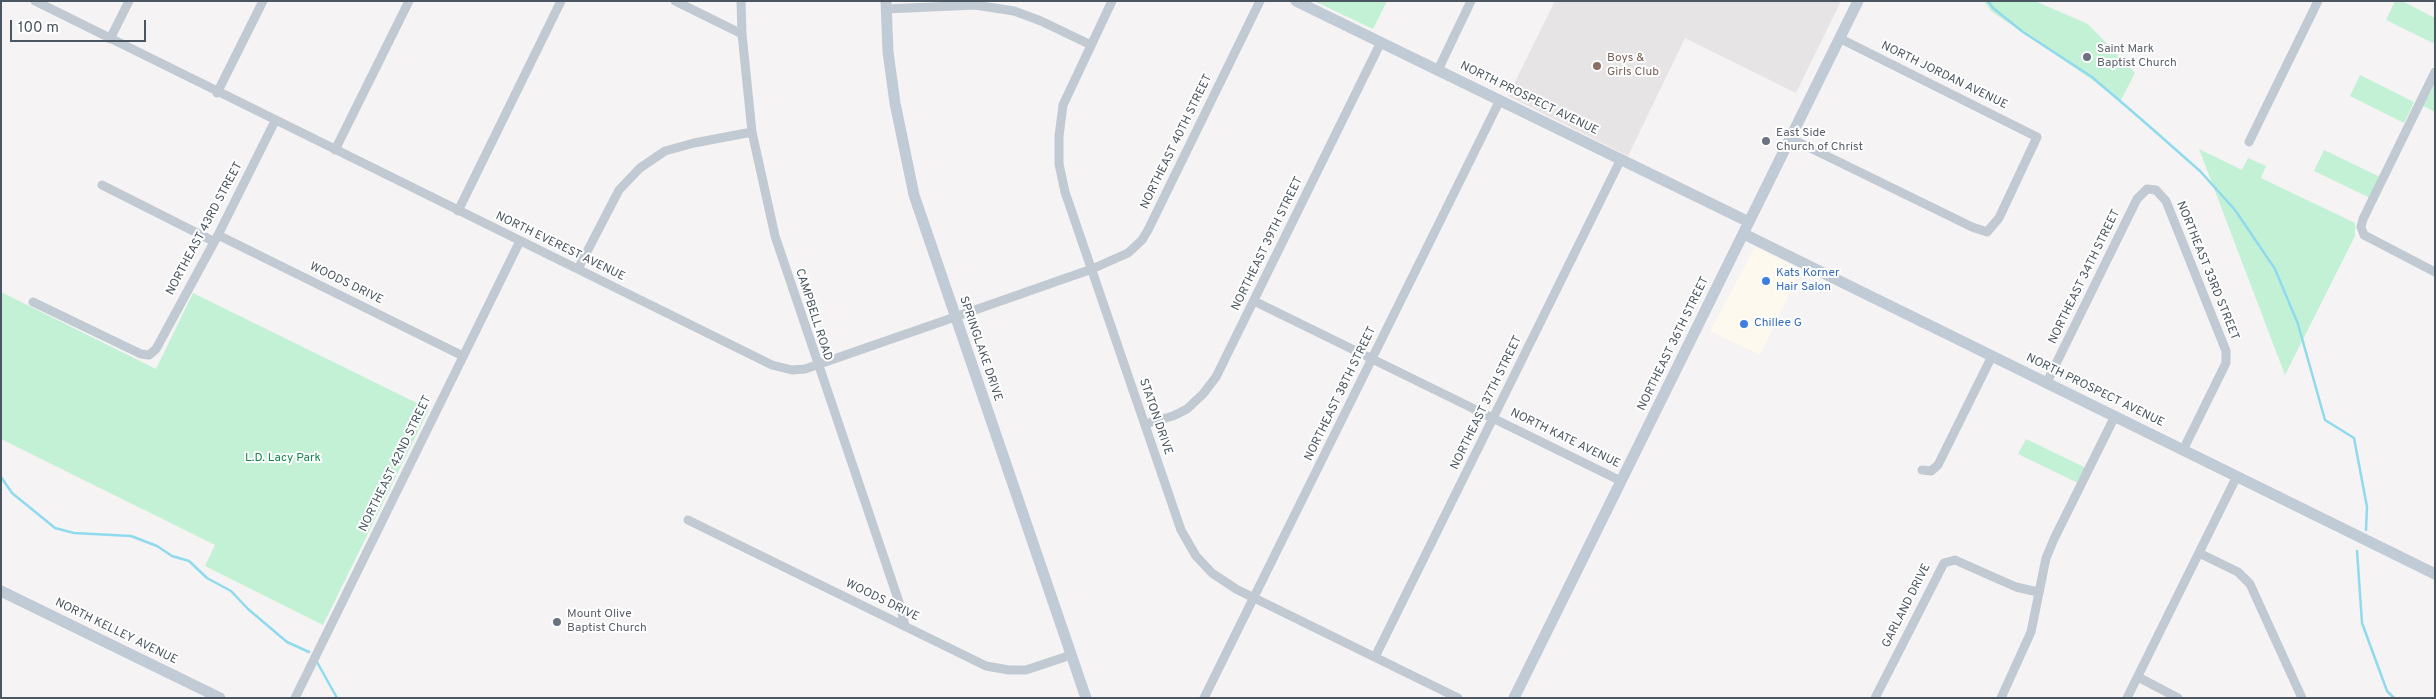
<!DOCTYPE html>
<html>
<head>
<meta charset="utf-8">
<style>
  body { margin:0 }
  #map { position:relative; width:2436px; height:699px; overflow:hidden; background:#f5f3f3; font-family:Overpass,sans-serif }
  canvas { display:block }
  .frame { position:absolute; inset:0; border:2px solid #4a5661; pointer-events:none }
  .scale { position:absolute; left:10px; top:20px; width:136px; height:22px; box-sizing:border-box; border:2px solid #4a5661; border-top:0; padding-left:6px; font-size:15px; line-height:18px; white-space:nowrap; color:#4a5661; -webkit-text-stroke:4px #fff; paint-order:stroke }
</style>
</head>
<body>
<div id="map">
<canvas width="2436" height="699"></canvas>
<div class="frame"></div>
<div class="scale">100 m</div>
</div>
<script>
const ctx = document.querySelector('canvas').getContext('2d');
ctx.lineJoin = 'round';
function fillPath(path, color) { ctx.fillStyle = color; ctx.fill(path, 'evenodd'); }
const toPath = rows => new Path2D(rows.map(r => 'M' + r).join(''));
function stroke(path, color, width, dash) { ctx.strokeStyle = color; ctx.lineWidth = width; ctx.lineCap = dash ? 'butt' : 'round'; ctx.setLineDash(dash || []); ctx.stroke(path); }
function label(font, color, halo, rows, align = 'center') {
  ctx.font = font + ' Overpass,sans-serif'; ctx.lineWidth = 4; ctx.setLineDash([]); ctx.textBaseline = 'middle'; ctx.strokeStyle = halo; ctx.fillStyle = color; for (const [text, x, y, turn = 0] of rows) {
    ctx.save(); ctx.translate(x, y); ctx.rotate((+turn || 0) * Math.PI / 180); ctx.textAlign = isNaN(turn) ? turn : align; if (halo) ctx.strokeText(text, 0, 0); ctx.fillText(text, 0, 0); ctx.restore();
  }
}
const commercial = toPath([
  [1755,247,1801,270,1760,355,1710,331]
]);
const education = toPath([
  [1555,1,1841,1,1796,93,1685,38,1628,156,1508,96]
]);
const green = toPath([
  [1314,1,1387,1,1373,29],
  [1984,1,2035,1,2088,24,2135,73,2120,102,2091,79,1991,11],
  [2395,1,2402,1,2435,18,2435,44,2386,20],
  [2360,75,2414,102,2404,123,2350,96],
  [2435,83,2435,112,2423,106],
  [2199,149,2242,170,2248,158,2266,166,2261,178,2355,223,2355,236,2285,375],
  [2324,150,2380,177,2370,198,2314,171],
  [1,292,156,369,193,293,429,409,323,625,205,566,215,545,1,439],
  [2026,439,2086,468,2078,483,2018,454]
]);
const stream = toPath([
  [1988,1,1993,8,2023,32,2092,77,2141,119,2200,171,2235,210,2275,269,2298,324,2325,420,2354,438,2367,507,2366,530],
  [1,477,12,493,55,528,74,533,131,536,157,546,172,556,189,561,207,578,231,591,248,609,287,642,309,652],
  [2357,551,2362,623,2387,691,2394,698],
  [317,662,337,698]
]);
const street = toPath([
  [35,1,772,365,792,370,805,369,955,317,1092,269,1128,253,1142,240,1148,230,1260,1],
  [675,1,742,34],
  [741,1,742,34,752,132,775,236,899,602,905,626],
  [1112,1,1063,105,1059,136,1059,164,1065,192,1181,530,1196,556,1212,573,1236,589,1458,698],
  [886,9,975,5,1014,11,1041,21,1091,45],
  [110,39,129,1],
  [1438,70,1471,1],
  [2435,72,2363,219,2361,227,2364,235,2435,272],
  [217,93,263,1],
  [1790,138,1972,227,1987,232,1999,218,2037,137,1839,38],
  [2249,142,2318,1],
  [335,150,409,1],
  [102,185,213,241],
  [458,211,561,1],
  [218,235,463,356],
  [578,269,619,190,640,168,665,151,694,143,752,132],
  [1254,301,1621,481],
  [33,302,141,354,149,355,156,349,218,235,275,121],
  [2047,382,2137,199,2147,189,2156,190,2166,201,2226,351,2226,363,2183,450],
  [1145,424,1173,416,1187,409,1203,394,1216,377,1381,42],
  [1922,470,1931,471,1938,465,1992,356],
  [688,520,986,666,1009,670,1026,670,1071,655],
  [2199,553,2238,572,2250,584,2302,698],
  [1375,657,1621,159],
  [2138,677,2178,698],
  [295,698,520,241],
  [1204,698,1500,100],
  [1875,698,1944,563,1955,560,2016,587,2038,592],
  [2001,698,2031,632,2046,558,2054,539,2115,416],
  [2127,698,2237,476]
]);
const secondary = toPath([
  [886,1,888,52,895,103,914,195,1086,698],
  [1296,1,1749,222],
  [1744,234,2435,574],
  [1,591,220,698],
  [1514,698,1858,1]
]);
const markers = [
  [2087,57,5,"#6b7280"],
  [1597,66,5,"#8d6e63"],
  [1766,141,5,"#6b7280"],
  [1766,281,5,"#3f7fe0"],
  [1744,324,5,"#3f7fe0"],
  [557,622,5,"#6b7280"]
];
const worshipNames = [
  ["Saint Mark",2097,50],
  ["Baptist Church",2097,64],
  ["East Side",1776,134],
  ["Church of Christ",1776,148],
  ["Mount Olive",567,615],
  ["Baptist Church",567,629]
];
const educationNames = [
  ["Boys &",1607,59],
  ["Girls Club",1607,73]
];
const streetNames = [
  ["NORTH JORDAN AVENUE",1944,76,26],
  ["NORTH PROSPECT AVENUE",1529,99,26],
  ["NORTHEAST 40TH STREET",1177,142,-64],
  ["NORTHEAST 43RD STREET",205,229,-62],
  ["NORTHEAST 39TH STREET",1268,244,-64],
  ["NORTH EVEREST AVENUE",560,247,26],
  ["NORTHEAST 33RD STREET",2207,271,68],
  ["NORTHEAST 34TH STREET",2085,277,-64],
  ["WOODS DRIVE",346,284,26],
  ["CAMPBELL ROAD",813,315,72],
  ["NORTHEAST 36TH STREET",1674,344,-64],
  ["SPRINGLAKE DRIVE",980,349,71],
  ["NORTH PROSPECT AVENUE",2095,391,26],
  ["NORTHEAST 38TH STREET",1341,394,-64],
  ["NORTHEAST 37TH STREET",1487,403,-64],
  ["STATON DRIVE",1155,417,71],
  ["NORTH KATE AVENUE",1565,439,26],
  ["NORTHEAST 42ND STREET",396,464,-64],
  ["WOODS DRIVE",882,601,26],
  ["GARLAND DRIVE",1907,606,-63],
  ["NORTH KELLEY AVENUE",116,632,26]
];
const shopNames = [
  ["Kats Korner",1776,274],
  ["Hair Salon",1776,288],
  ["Chillee G",1754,324]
];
const parkNames = [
  ["L.D. Lacy Park",283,459]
];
fillPath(commercial, '#fdf9ef');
fillPath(education, '#e6e4e5');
fillPath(green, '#c3f1d5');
stroke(stream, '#90daee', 2.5);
stroke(street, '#c1cad2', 9);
stroke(secondary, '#c1cbd6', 11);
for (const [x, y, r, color] of markers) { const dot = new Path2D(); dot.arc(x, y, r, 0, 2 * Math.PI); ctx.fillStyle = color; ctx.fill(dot); stroke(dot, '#fff', 2); }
label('12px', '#5b616d', '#fff', worshipNames, 'left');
label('12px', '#785e54', '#fff', educationNames, 'left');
label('12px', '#4a5661', '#fff', streetNames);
label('12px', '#366cbe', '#fff', shopNames, 'left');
label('12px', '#17864f', '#fff', parkNames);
</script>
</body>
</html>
